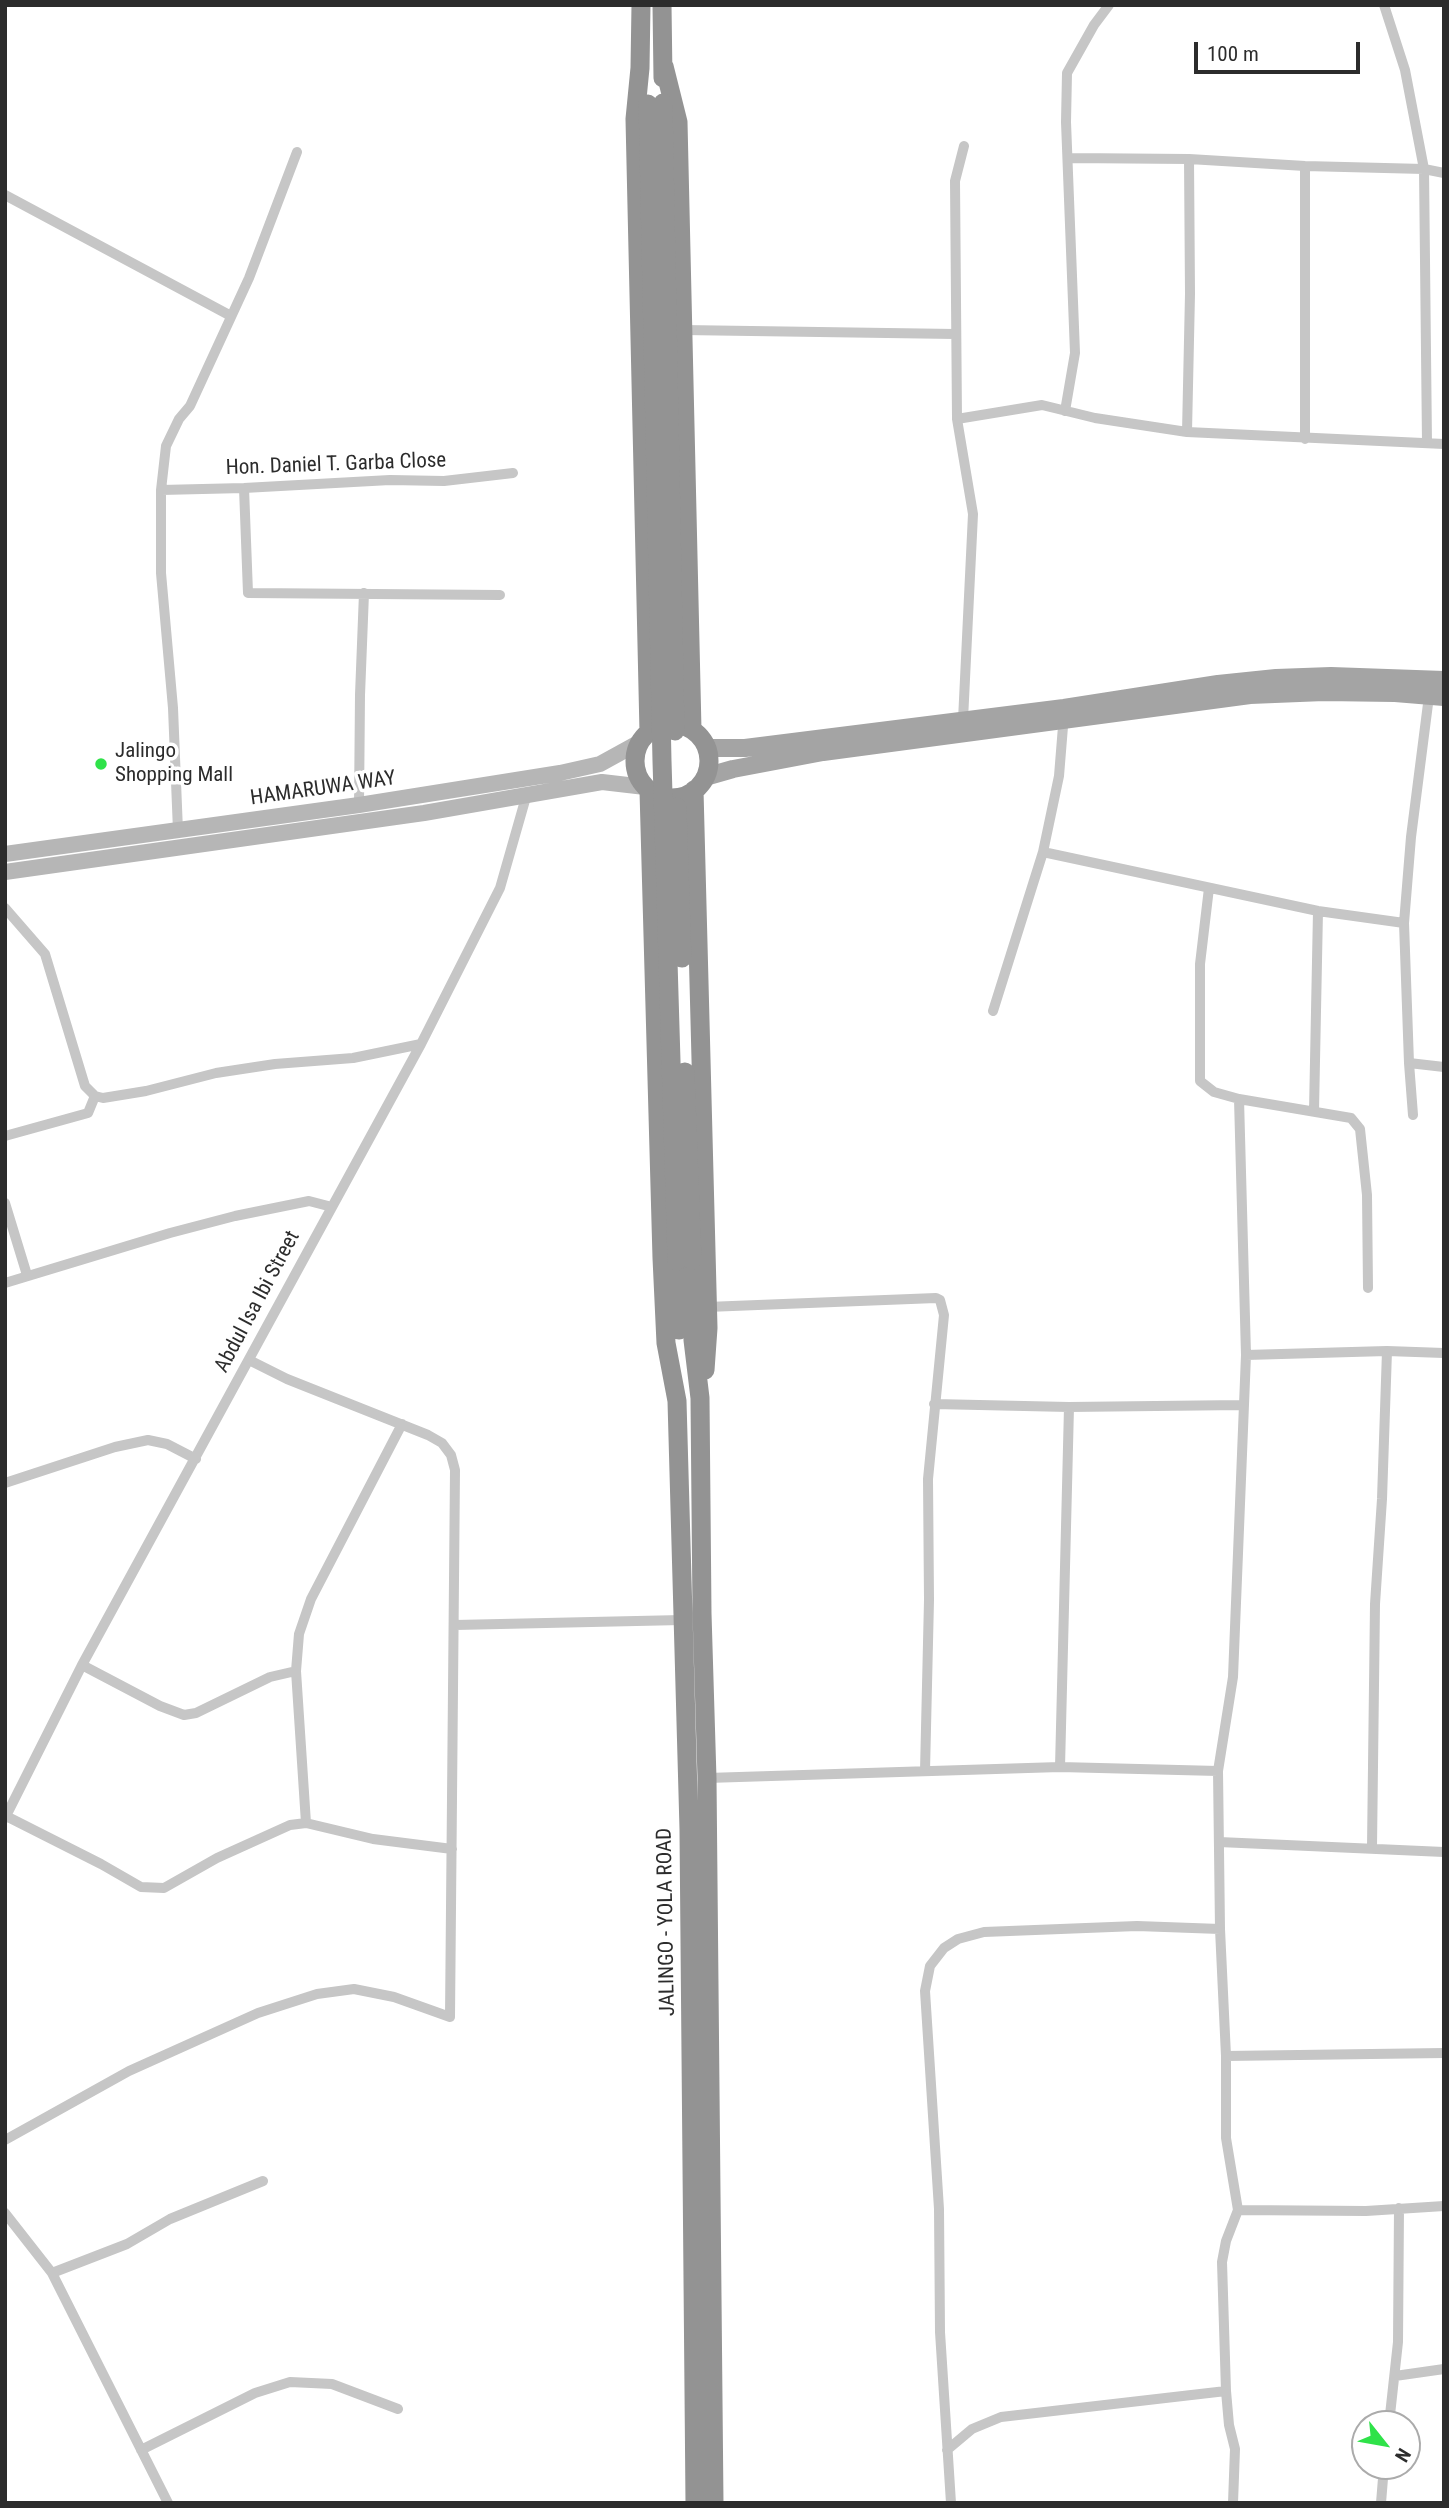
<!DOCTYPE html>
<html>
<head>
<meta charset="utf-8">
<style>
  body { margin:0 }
  #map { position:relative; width:1449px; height:2508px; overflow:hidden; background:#fff; font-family:"Roboto Condensed",sans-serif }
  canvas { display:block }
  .frame { position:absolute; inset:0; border:7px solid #2c2c2c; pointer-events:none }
  .north { position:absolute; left:1351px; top:2410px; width:70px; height:70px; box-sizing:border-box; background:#fff; border:2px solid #ababab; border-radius:50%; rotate:121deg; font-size:19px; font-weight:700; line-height:28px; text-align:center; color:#2c2c2c }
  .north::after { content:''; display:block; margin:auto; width:24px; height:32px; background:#2fe249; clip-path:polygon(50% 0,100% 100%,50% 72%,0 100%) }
  .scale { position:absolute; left:1194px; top:42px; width:166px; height:32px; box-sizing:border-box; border:4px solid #2c2c2c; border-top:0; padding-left:9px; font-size:21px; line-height:24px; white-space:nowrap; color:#2c2c2c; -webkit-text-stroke:5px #fff; paint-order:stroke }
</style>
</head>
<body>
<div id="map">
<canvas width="1449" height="2508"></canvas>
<div class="frame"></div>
<div class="north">N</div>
<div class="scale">100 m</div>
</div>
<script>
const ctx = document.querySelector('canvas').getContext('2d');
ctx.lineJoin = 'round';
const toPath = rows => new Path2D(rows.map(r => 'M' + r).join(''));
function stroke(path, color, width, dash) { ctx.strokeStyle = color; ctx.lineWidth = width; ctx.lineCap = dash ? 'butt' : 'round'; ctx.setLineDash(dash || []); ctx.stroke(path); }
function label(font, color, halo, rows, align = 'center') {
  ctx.font = font + ' "Roboto Condensed",sans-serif'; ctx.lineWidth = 7; ctx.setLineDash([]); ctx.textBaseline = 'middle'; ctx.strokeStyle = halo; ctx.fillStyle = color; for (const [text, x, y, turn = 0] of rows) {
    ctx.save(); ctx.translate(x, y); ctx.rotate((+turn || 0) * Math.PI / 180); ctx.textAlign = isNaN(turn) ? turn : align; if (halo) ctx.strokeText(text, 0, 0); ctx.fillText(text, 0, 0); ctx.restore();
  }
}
const street = toPath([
  [1384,5,1405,70,1424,169,1427,443],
  [1069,158,1189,159,1305,166,1424,169,1444,173],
  [5,195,231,316],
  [683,330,955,334],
  [1065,411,1075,353,1066,122,1067,73,1094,25,1109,5],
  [957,419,1042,405,1095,418,1187,432,1444,444],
  [1187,432,1190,294,1189,159],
  [1305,439,1305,166],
  [244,488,248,593,500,595],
  [161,490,244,488,390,480,444,481,513,473],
  [1064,714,1059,776,1043,852,1318,911,1404,923,1409,1063,1413,1115],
  [963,720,973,514,957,419,955,181,964,146],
  [359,805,360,695,364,593],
  [178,831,173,708,161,573,161,490,166,446,179,419,190,406,249,278,297,152],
  [1209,888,1200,964,1200,1081,1214,1092,1239,1099,1351,1118,1360,1129,1367,1195,1368,1288],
  [5,908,45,954,85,1086,95,1096,103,1098,146,1091,216,1073,275,1064,353,1058,421,1044],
  [1404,923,1411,837,1429,696],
  [993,1011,1043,852],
  [1409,1063,1444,1067],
  [1314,1111,1318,911],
  [5,1136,88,1113,95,1096],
  [5,1203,27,1275],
  [5,1283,170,1233,235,1216,309,1201,332,1207],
  [707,1307,936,1298,940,1300,944,1315,928,1479,929,1600,925,1771],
  [1246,1355,1387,1351,1444,1353],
  [934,1404,1069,1407,1242,1405],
  [5,1483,115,1447,148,1440,167,1444,196,1459],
  [455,1625,682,1620],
  [82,1665,160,1706,184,1715,196,1713,270,1677,296,1671],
  [1060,1767,1069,1407],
  [707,1778,1060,1767,1218,1771],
  [6,1816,101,1864,141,1887,164,1888,217,1858,290,1825,306,1823,373,1839,452,1849],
  [5,1818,82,1665,421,1044,500,888,526,797],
  [306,1823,296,1671,299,1634,311,1599,402,1424],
  [1219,1842,1444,1852],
  [1372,1847,1375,1604,1382,1499,1387,1351],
  [1226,2056,1444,2053],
  [5,2140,129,2071,258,2013,317,1994,354,1989,394,1997,450,2017,455,1470,451,1455,442,1443,428,1435,287,1379,249,1360],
  [1238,2210,1366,2211,1444,2206],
  [5,2213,52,2273,168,2503],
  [52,2273,127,2244,170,2219,263,2181],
  [1395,2376,1444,2369],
  [1389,2424,1398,2342,1399,2208],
  [141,2450,255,2393,290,2382,332,2384,398,2409],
  [947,2450,972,2429,1001,2417,1226,2391],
  [951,2503,940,2332,939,2209,925,1991,930,1966,944,1948,958,1939,984,1932,1137,1926,1220,1929],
  [1233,2503,1235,2449,1229,2425,1226,2391,1222,2262,1226,2241,1238,2210,1226,2138,1226,2056,1220,1929,1218,1771,1233,1677,1246,1355,1239,1099],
  [1381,2503,1384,2466]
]);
const secondary = toPath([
  [5,854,359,805,560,773,600,764,640,742],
  [5,872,424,813,602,782,645,787]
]);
const primary = toPath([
  [707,748,745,748,1064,708,1218,684,1276,678,1331,676,1444,680],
  [705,777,733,769,823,752,1250,695,1324,692,1395,693,1444,697]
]);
const highway = toPath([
  [641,5,640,68,635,119,649,732],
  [662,5,663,78],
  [664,66,678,122,692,730],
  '635 761a37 37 0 1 1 74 0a37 37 0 1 1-74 0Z',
  [694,790,708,1328,705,1370],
  [649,791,662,1258,666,1343,677,1401,689,1829,695,2503],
  [692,1260,693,1340,700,1398,702,1613,707,1778,714,2503],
  [677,1261,679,1330]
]);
const highwayBridge = toPath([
  [663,103,675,731],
  [648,104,662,761,677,1261],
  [677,807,682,958],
  [685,1072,692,1260]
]);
const markers = [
  [101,764,7,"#2fe249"]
];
const streetNames = [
  ["Hon. Daniel T. Garba Close",336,465,-2],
  ["HAMARUWA WAY",323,789,-8],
  ["Abdul Isa Ibi Street",258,1302,-62],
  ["JALINGO - YOLA ROAD",667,1922,-91]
];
const poiNames = [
  ["Jalingo",115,752],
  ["Shopping Mall",115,776]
];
stroke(street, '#c6c6c6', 10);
stroke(secondary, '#b6b6b6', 16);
stroke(primary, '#a4a4a4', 18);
stroke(highway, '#939393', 19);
stroke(highwayBridge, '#939393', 19);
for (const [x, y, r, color] of markers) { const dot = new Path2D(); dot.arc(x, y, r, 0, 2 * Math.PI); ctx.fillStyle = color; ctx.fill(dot); stroke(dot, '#fff', 2.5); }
label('21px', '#2c2c2c', '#fff', streetNames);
label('21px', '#2c2c2c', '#fff', poiNames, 'left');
</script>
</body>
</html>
